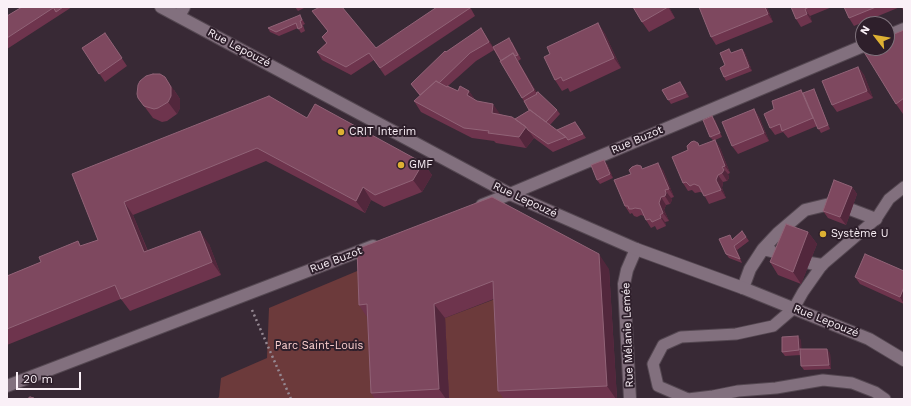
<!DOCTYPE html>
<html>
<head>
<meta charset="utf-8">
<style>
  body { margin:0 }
  #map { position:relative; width:911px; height:406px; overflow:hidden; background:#382935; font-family:"Work Sans",sans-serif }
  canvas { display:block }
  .frame { position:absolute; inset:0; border:8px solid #faf0f7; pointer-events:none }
  .north { position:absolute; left:855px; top:16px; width:40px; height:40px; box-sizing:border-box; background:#2e1f2b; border:1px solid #80737d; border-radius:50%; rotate:301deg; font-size:11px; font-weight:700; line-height:16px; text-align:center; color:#faf0f7 }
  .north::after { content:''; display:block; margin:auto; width:14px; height:18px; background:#deb133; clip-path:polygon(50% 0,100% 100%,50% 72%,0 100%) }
  .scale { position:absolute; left:16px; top:372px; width:65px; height:18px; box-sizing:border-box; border:2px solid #faf0f7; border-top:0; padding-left:5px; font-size:12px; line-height:14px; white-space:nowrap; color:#faf0f7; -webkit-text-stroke:3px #2e1f2b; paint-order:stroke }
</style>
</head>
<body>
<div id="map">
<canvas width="911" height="406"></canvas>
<div class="frame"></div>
<div class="north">N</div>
<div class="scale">20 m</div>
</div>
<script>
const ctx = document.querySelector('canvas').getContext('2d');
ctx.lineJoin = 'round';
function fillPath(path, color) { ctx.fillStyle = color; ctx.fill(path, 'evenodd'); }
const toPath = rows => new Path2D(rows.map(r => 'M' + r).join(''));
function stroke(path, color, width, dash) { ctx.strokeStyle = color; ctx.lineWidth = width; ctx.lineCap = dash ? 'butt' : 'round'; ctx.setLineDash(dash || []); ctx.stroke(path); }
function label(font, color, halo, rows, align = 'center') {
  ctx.font = font + ' "Work Sans",sans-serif'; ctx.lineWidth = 4; ctx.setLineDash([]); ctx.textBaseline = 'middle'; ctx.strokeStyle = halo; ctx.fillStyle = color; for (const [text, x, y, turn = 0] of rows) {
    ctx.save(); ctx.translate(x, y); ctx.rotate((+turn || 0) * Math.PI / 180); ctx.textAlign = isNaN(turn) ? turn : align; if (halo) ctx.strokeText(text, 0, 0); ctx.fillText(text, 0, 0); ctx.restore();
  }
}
const green = toPath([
  [362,269,376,399,217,399,219,397,221,378,267,358,269,308],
  [503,296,508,399,449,399,445,318]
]);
const path = toPath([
  [252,310,291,399]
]);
const service = toPath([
  [885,399,875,392,852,383,823,380,776,388,738,391,713,396,688,399,658,386,653,364,663,345,681,337,736,334,773,326,794,308,803,292,822,265,876,219,889,199,904,187]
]);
const minor = toPath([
  [179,16,184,7],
  [887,36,904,29],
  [482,205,510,194,863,46],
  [763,249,778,233,805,210,834,203,876,219],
  [795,257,810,263,822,265],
  [743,288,750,269,763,249,771,251],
  [7,386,373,246],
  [630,399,624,284,627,270,636,249]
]);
const secondary = toPath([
  [161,7,510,194,636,249,743,288,869,339,904,360]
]);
const wall = toPath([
  [22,7,72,7,7,49,7,16],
  [295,7,306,7,298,11],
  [470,7,475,16,385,76,374,60,351,75,322,60,317,52,326,43,322,37,328,32,312,11,319,8,376,48],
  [633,7,669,7,675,18,649,32,642,22],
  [767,7,773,22,716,45,711,37],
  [791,7,832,7,810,16,812,22,801,27,796,19],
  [844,7,900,7,854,26,849,18],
  [901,7,904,7,904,10,903,10],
  [302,19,305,24,303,25,305,31,301,33,298,28,279,36,270,32,268,28],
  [598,23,605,34,621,68,570,92,568,88,562,91,555,80,550,54],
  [481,28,493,47,512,42,521,59,518,61,537,93,557,110,560,114,550,125,557,130,578,126,586,138,553,152,534,138,526,148,496,143,494,141,472,138,421,112,414,101,420,96,411,84,446,52],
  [494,50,529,110,515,119,500,114,475,100,469,91,458,91,448,86,476,61],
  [904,30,904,114,903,114,896,104],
  [105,33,127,66,105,82,82,48],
  [742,49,745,53,752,71,726,81,724,77,725,65,732,53],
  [858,67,864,75,873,98,837,112,832,105],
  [683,86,689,97,671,104,662,90],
  [174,90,180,99,180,108,177,114,167,121,162,122,153,118,138,98],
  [801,90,803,93,816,94,830,129,821,133,817,126,788,138,783,132,775,135,770,128,774,109],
  [754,109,759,117,769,141,738,154,732,146],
  [307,118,423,163,432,175,422,192,384,207,371,200,365,213,266,161,133,215,148,251,209,244,221,275,130,311,121,299,7,345,7,276,41,262,78,241,81,246,98,240,72,174],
  [715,120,722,137,715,140,720,148,730,173,728,174,729,178,727,181,723,182,722,188,726,198,709,204,703,193,700,192,695,193,692,190,688,191,683,183,713,140,710,137],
  [607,164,613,178,600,184,597,180],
  [643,168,663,170,674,197,671,198,672,200,670,204,666,205,664,210,669,221,665,222,666,226,657,230,655,226,651,228,646,220,644,216,641,215,637,217,634,216,632,213,630,214,625,206],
  [852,187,857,194,846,225,828,218,823,211],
  [742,231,749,241,737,250,742,263,729,258,726,254,733,239],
  [808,232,817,244,801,284,778,275,770,262],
  [357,249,609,269,617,399,504,399,498,391,494,299,445,318,449,399,375,399,371,393,367,317,359,305],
  [904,271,904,304,860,284,855,277],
  [801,340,801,349,830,353,831,369,804,370,801,366,801,355,785,356,782,352]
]);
const shadedWall = toPath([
  [668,7,669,7,675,18],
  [765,7,767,7,773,22,768,14],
  [805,9,810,16,812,22,807,14],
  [598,23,605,34,621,68,614,58],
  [481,28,486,36,495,50,489,42],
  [742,49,745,53,752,71,749,67],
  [513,53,518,61,540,98,534,90],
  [858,67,864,75,873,98,867,91],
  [165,77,180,99,180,108,177,114,168,102],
  [680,82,683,86,689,97,686,93],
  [801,90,806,97,818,126,813,118],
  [469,91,476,101,467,95],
  [493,104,500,114,492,113],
  [754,109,759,117,769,141,764,133],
  [712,116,715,120,722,137,720,133],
  [526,127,534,138,526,148,519,137],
  [715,140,720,148,730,173,725,166],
  [604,160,607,164,613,178,610,174],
  [423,163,432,175,422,192,413,180],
  [658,163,663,170,674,197,669,189],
  [722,167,728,174,729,178,727,181,722,173],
  [718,175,723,182,722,188,726,198,721,190,716,180],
  [363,187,371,200,365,213,356,201],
  [852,187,857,194,846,225,840,217],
  [665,190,671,198,672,200,670,204,665,196],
  [661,197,666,205,664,210,669,221,663,213,659,203],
  [124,202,133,215,153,265,144,252],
  [660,215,665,222,666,226,661,218],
  [200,231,209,244,221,275,212,262],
  [808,232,817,244,801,284,793,272],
  [734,246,737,250,742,263,740,259],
  [599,254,609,269,617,399,616,399,607,386],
  [904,287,904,304,900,297],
  [434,304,445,318,449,399,446,399,439,389],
  [798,336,801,340,802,355,799,350],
  [827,349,830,353,831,369,829,365]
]);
const building = toPath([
  [22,7,53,7,53,8,7,38,7,16,22,7],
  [53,7,63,7,56,12,53,7],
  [320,7,342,7,376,48,437,7,469,7,470,8,380,68,369,53,346,67,317,52,327,43,322,37,328,31,312,11,320,7],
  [633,7,668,7,642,22,633,7],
  [699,7,765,7,768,14,711,37,699,7],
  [791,7,809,7,805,9,807,14,796,19,791,7],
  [844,7,876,7,849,18,844,7],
  [300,15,302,20,300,21,302,27,298,29,296,23,276,32,268,28,300,15],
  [598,23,614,58,563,81,561,77,555,80,544,57,550,54,547,47,598,23],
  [481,28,489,42,470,53,439,83,436,81,420,95,411,84,445,51,446,52,481,28],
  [904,30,904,98,896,104,861,47,863,47,863,48,887,48,887,37,904,30],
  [105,33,122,58,99,74,82,48,105,33],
  [509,38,518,55,515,56,513,53,501,61,493,47,509,38],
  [729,49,731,53,742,49,749,67,724,77,720,68,725,65,720,53,729,49],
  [513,53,534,90,522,98,500,61,513,53],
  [858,67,867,91,832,105,822,81,858,67],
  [153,74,160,74,165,77,171,87,171,96,168,102,158,108,154,109,144,106,138,98,137,94,138,85,140,81,146,76,153,74],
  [436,81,447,87,447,86,458,91,460,86,469,91,467,95,477,101,493,104,492,113,512,117,526,127,519,137,488,133,489,131,464,128,414,101,436,81],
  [680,82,686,93,668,100,662,90,680,82],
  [814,89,828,125,818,129,803,93,814,89],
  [801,90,813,118,782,131,780,124,770,128,764,114,774,109,772,101,801,90],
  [538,92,557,110,546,122,530,110,529,110,524,101,537,94,536,93,538,92],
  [269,96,307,118,315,104,423,163,413,180,375,195,363,187,356,201,257,148,124,202,144,252,200,231,212,262,121,299,115,285,7,329,7,276,41,262,39,257,78,241,80,246,98,240,72,174,269,96],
  [754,109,764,133,732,146,722,122,754,109],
  [530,110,566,137,548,144,528,130,526,127,515,119,530,110],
  [712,116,720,133,710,137,703,120,712,116],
  [575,122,583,134,568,140,566,137,557,130,575,122],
  [715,140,725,166,722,167,724,170,722,173,718,175,716,180,721,190,704,196,699,186,694,184,690,186,686,182,683,183,672,157,688,150,687,146,691,142,694,141,698,143,699,146,715,140],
  [604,160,610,174,597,180,591,165,604,160],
  [658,163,669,189,665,190,666,193,665,196,661,197,659,203,663,213,660,215,661,218,652,222,650,219,646,220,641,209,635,208,632,209,629,209,628,206,625,206,614,180,631,174,629,170,632,167,637,165,641,166,642,169,658,163],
  [834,180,852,187,840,217,823,211,834,180],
  [492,197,599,254,607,386,498,391,493,281,434,304,439,389,371,393,367,304,359,305,357,249,492,197],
  [786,224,808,232,793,272,770,262,786,224],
  [742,231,746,237,734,246,740,259,726,254,719,239,730,235,732,240,742,231],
  [865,254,904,271,904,287,900,297,855,277,865,254],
  [798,336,799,350,782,352,782,337,798,336],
  [800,349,827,349,829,365,801,366,800,349],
  [30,397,34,398,35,399,27,399,30,397]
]);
const markers = [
  [341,132,4,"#deb133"],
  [401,165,4,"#deb133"],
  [823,234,4,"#deb133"]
];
const streetNames = [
  ["Rue Lepouzé",239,48,28],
  ["Rue Buzot",637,140,-23],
  ["Rue Lepouzé",525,200,25],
  ["Rue Buzot",336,260,-21],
  ["Rue Lepouzé",826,321,22],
  ["Rue Mélanie Lemée",628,335,-92]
];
const poiNames = [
  ["CRIT Interim",349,132],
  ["GMF",409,165],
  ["Système U",831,234]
];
const parkNames = [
  ["Parc Saint-Louis",319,346]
];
fillPath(green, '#6c3a3b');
stroke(service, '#544751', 13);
stroke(minor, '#544751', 14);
stroke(secondary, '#544751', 14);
stroke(path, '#968993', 2.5, [2, 3]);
stroke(service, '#82707e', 11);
stroke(minor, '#82707e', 12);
stroke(secondary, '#82707e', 12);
fillPath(wall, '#6e344d');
fillPath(shadedWall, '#52273c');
fillPath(building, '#7e485f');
stroke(building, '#916377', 1);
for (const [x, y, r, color] of markers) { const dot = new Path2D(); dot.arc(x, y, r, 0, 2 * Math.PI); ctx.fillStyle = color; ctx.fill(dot); stroke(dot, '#2e1f2b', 1.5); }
label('11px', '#faf0f7', '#2e1f2b', streetNames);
label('11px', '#faf0f7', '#2e1f2b', poiNames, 'left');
label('11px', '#fcd0cf', '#2e1f2b', parkNames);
</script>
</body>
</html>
